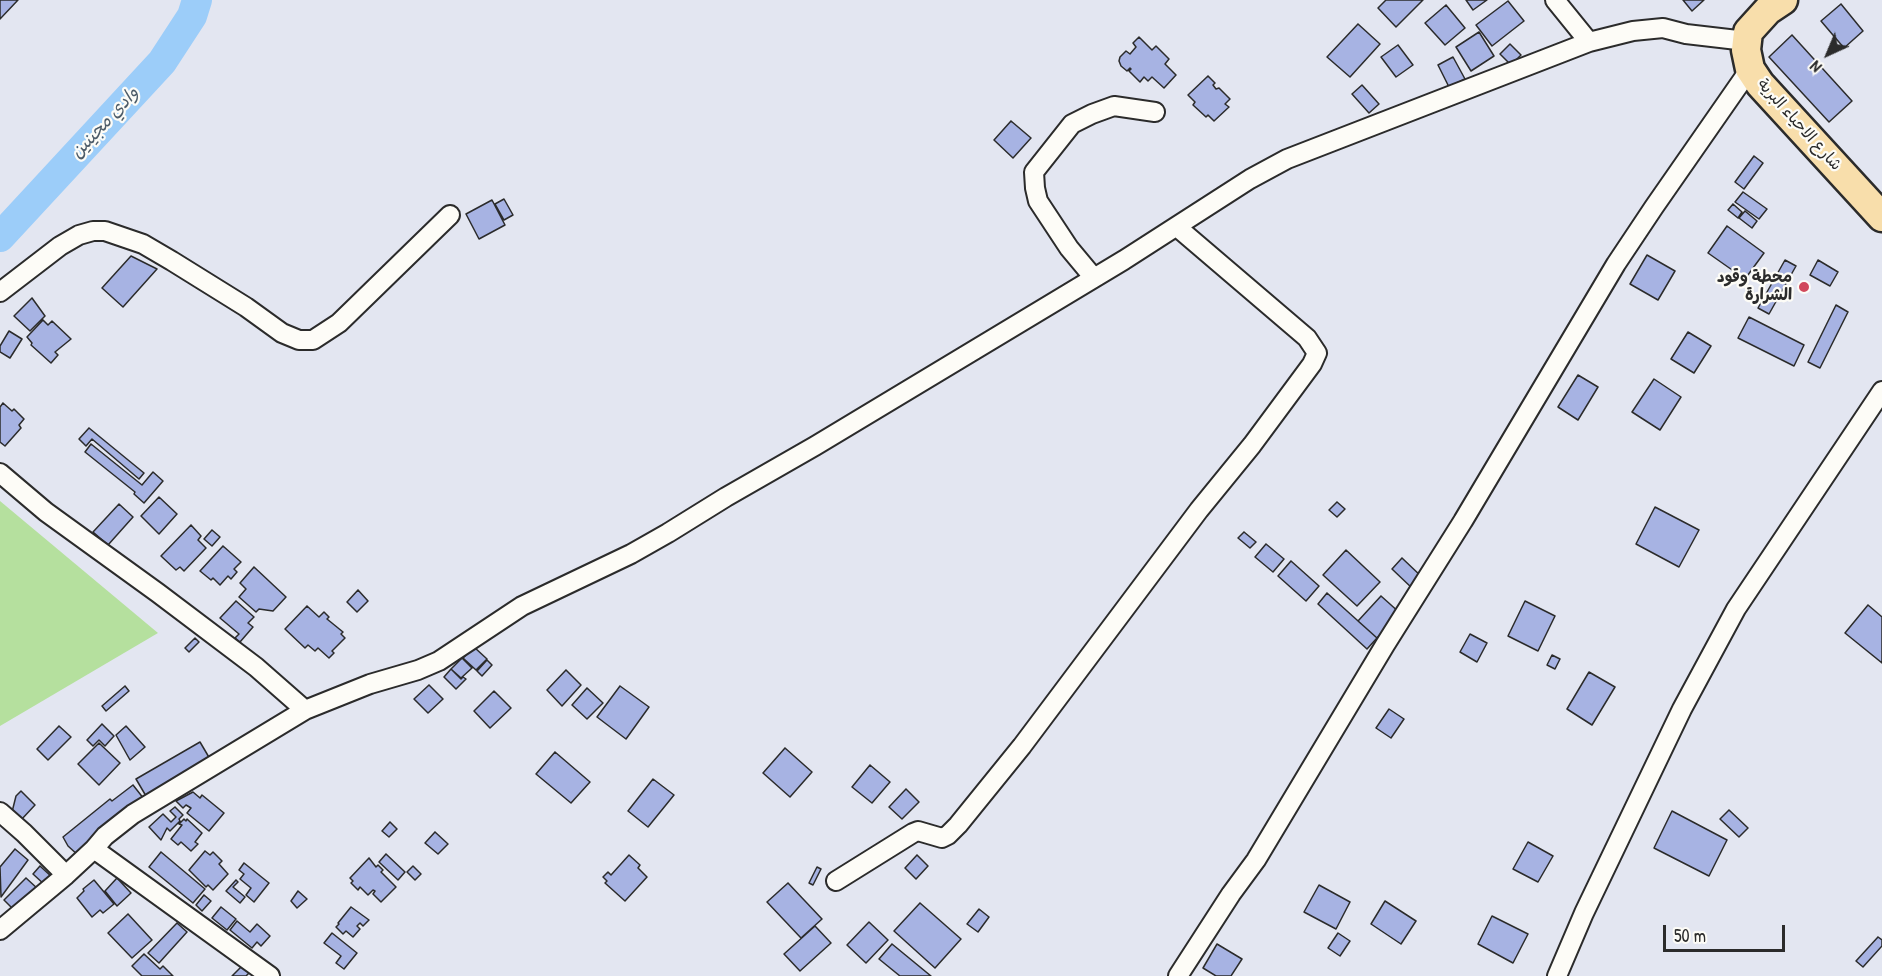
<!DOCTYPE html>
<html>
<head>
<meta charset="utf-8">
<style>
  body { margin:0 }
  #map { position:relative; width:1882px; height:976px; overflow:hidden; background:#e3e6f1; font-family:"Patrick Hand",sans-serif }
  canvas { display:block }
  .north { position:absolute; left:1798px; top:24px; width:60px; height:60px; -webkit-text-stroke:4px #fdfcf7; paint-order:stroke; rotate:224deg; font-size:16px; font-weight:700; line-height:24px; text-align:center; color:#2b2b2b }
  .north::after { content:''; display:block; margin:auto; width:21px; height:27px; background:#2b2b2b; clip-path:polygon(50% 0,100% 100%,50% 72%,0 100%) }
  .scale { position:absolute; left:1663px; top:925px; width:122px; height:27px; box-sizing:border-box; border:3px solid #2b2b2b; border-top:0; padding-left:8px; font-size:18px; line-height:21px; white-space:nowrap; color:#2b2b2b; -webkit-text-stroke:4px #fdfcf7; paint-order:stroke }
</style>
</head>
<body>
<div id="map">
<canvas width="1882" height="976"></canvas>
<div class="north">N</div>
<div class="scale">50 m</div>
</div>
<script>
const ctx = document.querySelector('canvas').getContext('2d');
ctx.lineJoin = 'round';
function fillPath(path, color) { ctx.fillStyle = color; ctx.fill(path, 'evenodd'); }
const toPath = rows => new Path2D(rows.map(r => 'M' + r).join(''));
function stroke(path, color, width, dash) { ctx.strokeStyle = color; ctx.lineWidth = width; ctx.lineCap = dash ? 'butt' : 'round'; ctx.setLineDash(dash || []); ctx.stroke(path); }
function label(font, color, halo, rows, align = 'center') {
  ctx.font = font + ' "Patrick Hand","Playpen Sans Arabic",sans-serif'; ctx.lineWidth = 4.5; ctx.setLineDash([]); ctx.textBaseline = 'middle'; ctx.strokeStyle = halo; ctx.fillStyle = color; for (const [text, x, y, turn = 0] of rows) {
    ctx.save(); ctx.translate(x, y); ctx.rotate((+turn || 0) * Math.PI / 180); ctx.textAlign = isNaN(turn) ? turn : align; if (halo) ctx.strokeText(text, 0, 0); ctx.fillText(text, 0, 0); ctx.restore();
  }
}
const green = toPath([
  [0,501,158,633,0,726]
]);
const river = toPath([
  [0,237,162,62,192,16,197,0]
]);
const building = toPath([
  [0,0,18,0,0,19,0,0],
  [1386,0,1423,0,1396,27,1378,8,1386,0],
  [1466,0,1487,0,1473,10,1466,0],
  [1683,0,1704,0,1692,11,1683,0],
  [1508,1,1524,21,1492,46,1476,25,1508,1],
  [1841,4,1863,31,1844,48,1821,21,1841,4],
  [1446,5,1465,28,1445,45,1425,23,1446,5],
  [1358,24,1380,44,1350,77,1327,57,1358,24],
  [1479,32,1494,56,1471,71,1456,47,1479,32],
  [1792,35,1852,101,1829,122,1769,57,1792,35],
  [1139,37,1152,50,1156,46,1169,59,1165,64,1176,75,1164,88,1152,77,1148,81,1144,77,1140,82,1129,71,1131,69,1130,68,1127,71,1121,66,1119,61,1120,57,1126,51,1130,54,1136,47,1133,43,1139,37],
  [1510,44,1521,55,1511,65,1500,54,1510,44],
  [1398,45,1413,65,1396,77,1381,57,1398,45],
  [1453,57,1465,79,1449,87,1438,65,1453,57],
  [1208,76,1215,83,1213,85,1216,89,1219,88,1230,99,1225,104,1229,107,1214,121,1208,115,1206,117,1193,105,1195,102,1188,95,1208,76],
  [1362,85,1379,104,1369,113,1352,94,1362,85],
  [1011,121,1031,138,1013,158,994,140,1011,121],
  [1754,156,1763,163,1744,189,1735,182,1754,156],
  [1743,192,1767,209,1759,219,1735,202,1743,192],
  [504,199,513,215,504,220,495,204,504,199],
  [492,200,505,225,479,239,466,214,492,200],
  [1733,204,1742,212,1738,218,1728,210,1733,204],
  [1745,211,1757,221,1752,228,1739,218,1745,211],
  [1727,226,1764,253,1745,279,1708,253,1727,226],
  [1647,255,1675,271,1658,300,1630,284,1647,255],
  [131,256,157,269,123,307,102,288,131,256],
  [1785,260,1796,266,1769,314,1758,308,1785,260],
  [1818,260,1838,272,1830,286,1810,275,1818,260],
  [32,298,45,316,30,331,14,316,32,298],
  [1836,305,1848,312,1820,368,1808,362,1836,305],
  [1749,317,1804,345,1794,366,1738,338,1749,317],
  [43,320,48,325,52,321,71,339,55,352,58,355,51,363,31,345,32,343,27,337,43,320],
  [9,331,22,339,10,358,0,352,0,346,9,331],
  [1688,332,1711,346,1694,373,1671,359,1688,332],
  [1578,375,1598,387,1578,420,1558,407,1578,375],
  [1654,379,1681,397,1660,430,1632,412,1654,379],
  [3,403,12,411,14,409,24,419,19,425,21,428,5,446,0,442,0,407,3,403],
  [89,428,144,473,139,479,92,439,86,446,79,439,89,428],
  [91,444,142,485,153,472,163,481,144,503,134,494,135,492,85,452,91,444],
  [159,497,177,514,159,534,141,516,159,497],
  [1337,502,1345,509,1337,517,1329,510,1337,502],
  [119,504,133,517,108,545,93,532,119,504],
  [1655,507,1699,530,1679,567,1636,544,1655,507],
  [191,525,201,536,198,540,206,548,184,571,180,567,176,570,161,556,191,525],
  [212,530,220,537,212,546,204,539,212,530],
  [1244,532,1256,542,1250,548,1238,538,1244,532],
  [1266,544,1284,559,1273,572,1255,557,1266,544],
  [223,546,241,562,234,569,237,572,231,579,228,576,220,585,213,578,211,580,200,571,223,546],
  [1346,550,1380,582,1357,606,1323,575,1346,550],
  [1402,558,1423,578,1413,589,1392,569,1402,558],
  [1291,561,1319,586,1306,601,1278,576,1291,561],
  [254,567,286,597,273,611,259,609,256,612,239,597,246,589,240,583,254,567],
  [358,590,368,601,357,612,347,602,358,590],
  [1327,593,1377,638,1367,649,1318,604,1327,593],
  [1381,596,1400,613,1377,638,1358,621,1381,596],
  [236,601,254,617,248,623,253,627,240,642,235,638,239,634,220,618,236,601],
  [1525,601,1555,616,1538,651,1508,636,1525,601],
  [1868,605,1882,617,1882,663,1845,633,1868,605],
  [307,606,319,617,324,612,329,617,327,619,343,632,341,634,345,638,332,651,334,653,329,658,318,648,315,651,308,645,305,648,285,629,307,606],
  [1470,634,1487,643,1477,662,1460,652,1470,634],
  [195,638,199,642,189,652,185,648,195,638],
  [474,647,487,659,476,670,463,658,474,647],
  [1552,655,1560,659,1555,669,1547,665,1552,655],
  [462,658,472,668,461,678,451,669,462,658],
  [487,660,492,665,482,676,477,671,487,660],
  [451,669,461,679,463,677,466,679,456,689,444,677,451,669],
  [566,670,581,685,562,706,547,690,566,670],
  [1589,672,1615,687,1592,725,1567,709,1589,672],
  [429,685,443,699,428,713,414,699,429,685],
  [125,686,129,691,106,711,102,706,125,686],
  [620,686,649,707,626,739,597,717,620,686],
  [587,688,603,703,587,719,572,705,587,688],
  [494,691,511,708,490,728,474,711,494,691],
  [1389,709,1404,719,1391,738,1376,728,1389,709],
  [102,724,114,736,105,746,99,740,93,746,87,740,102,724],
  [59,726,71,737,48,760,37,749,59,726],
  [126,726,145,747,130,760,116,735,126,726],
  [200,742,210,759,146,796,136,779,200,742],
  [99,743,120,763,99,785,78,764,99,743],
  [785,748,812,772,790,797,763,773,785,748],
  [555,752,590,782,571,803,536,774,555,752],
  [870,765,890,782,872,803,852,787,870,765],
  [653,779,674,795,648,827,628,811,653,779],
  [133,785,144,799,122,814,82,847,86,850,79,856,68,846,63,837,110,799,112,801,133,785],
  [906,789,919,802,902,819,889,807,906,789],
  [21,791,35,805,21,820,12,812,16,796,21,791],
  [193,792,200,798,202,795,224,813,209,831,187,813,191,808,186,805,183,808,176,801,193,792],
  [175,807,183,815,179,819,180,821,170,831,167,828,161,840,149,827,163,814,171,822,176,817,170,811,175,807],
  [1729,810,1748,828,1739,837,1720,819,1729,810],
  [1672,811,1727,840,1709,876,1654,848,1672,811],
  [184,819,186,821,187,819,202,833,195,842,198,844,191,851,181,842,178,845,171,839,182,825,179,824,184,819],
  [390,822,397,829,389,837,382,831,390,822],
  [435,832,448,844,438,854,425,843,435,832],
  [1528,842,1553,856,1538,882,1513,869,1528,842],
  [15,849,28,860,1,897,0,867,15,849],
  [205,851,210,855,213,852,222,861,219,864,228,874,213,890,208,885,206,887,189,870,205,851],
  [161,852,205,889,193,903,149,867,161,852],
  [386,854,405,872,398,880,379,862,386,854],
  [629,855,640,865,638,868,647,877,625,901,605,883,607,881,603,877,608,872,611,875,629,855],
  [917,855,928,866,916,879,905,868,917,855],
  [369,858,376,867,378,865,383,870,381,872,396,887,381,902,373,894,375,891,373,890,368,895,360,887,358,890,351,883,353,881,350,878,369,858],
  [244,863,269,883,254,902,246,895,251,888,240,879,244,874,239,870,244,863],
  [40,866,53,878,46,886,33,874,40,866],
  [413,866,421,874,415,880,407,872,413,866],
  [817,867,821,869,813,885,809,883,817,867],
  [26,878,38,889,16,912,4,900,26,878],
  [117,878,131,893,117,906,105,891,117,878],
  [94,880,114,904,103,913,100,910,92,917,77,898,84,891,83,889,94,880],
  [236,880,238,882,233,887,245,897,240,903,226,891,236,880],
  [788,883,822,919,801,938,767,902,788,883],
  [1319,885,1350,902,1336,929,1304,912,1319,885],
  [298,891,307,899,297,908,291,901,298,891],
  [204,895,211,901,202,911,196,905,204,895],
  [1385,901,1416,921,1401,944,1371,924,1385,901],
  [920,903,961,939,935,968,894,931,920,903],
  [221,907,236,919,227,930,212,918,221,907],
  [351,907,369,920,363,926,360,923,357,926,360,929,353,937,346,931,343,934,336,927,339,924,338,923,351,907],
  [979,909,989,917,978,932,967,924,979,909],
  [128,914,152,940,132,958,108,933,128,914],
  [1492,916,1528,934,1513,963,1478,944,1492,916],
  [237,921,250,932,257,924,270,936,261,946,257,942,252,948,230,930,237,921],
  [869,922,888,940,866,963,847,945,869,922],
  [177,923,187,932,159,963,148,953,177,923],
  [815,926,831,943,800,971,784,954,815,926],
  [332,933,357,953,344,969,336,963,341,956,324,943,332,933],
  [1338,933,1350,941,1340,956,1328,948,1338,933],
  [1878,937,1882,940,1882,946,1863,967,1856,961,1878,937],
  [892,944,931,976,900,976,879,959,892,944],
  [1217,944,1242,959,1231,976,1216,976,1203,968,1217,944],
  [144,954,160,969,163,966,173,976,142,976,132,966,144,954],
  [242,966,249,973,246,976,232,976,242,966]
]);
const street = toPath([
  [1555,0,1589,42],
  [1094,278,1069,248,1038,201,1035,188,1034,172,1072,124,1092,114,1114,106,1155,112],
  [0,292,60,246,79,235,93,231,105,231,143,244,172,261,246,307,282,333,299,340,313,340,339,323,450,215],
  [0,473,46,512,158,593,256,667,305,710],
  [0,812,24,833,66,875],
  [94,849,270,976],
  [836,881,913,833,918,831,942,838,948,835,958,825,1022,746,1199,510,1252,445,1312,364,1317,353,1307,338,1177,227],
  [0,930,66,875,94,849,105,836,133,814,305,710,370,684,418,670,439,661,522,606,631,554,668,533,726,497,815,446,1124,260,1250,179,1287,159,1589,42,1633,31,1663,28,1686,34,1746,41],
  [1178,976,1231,894,1256,860,1385,645,1463,521,1616,264,1654,207,1750,69],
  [1557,976,1584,913,1682,709,1736,609,1882,391]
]);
const primary = toPath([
  [1783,0,1768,10,1748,32,1746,50,1750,69,1760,84,1882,217]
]);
const markers = [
  [1804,287,6,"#d1495b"]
];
const streetNames = [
  ["شارع الاحياء البرية",1799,125,48]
];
const poiNames = [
  ["محطة وقود",1792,278],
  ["الشرارة",1792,296]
];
const waterNames = [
  ["وادي مجينين",105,123,-47]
];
fillPath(green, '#b5e09e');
stroke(river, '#9ccdf9', 30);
fillPath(building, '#a7b3e3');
stroke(building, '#2b2b2b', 1.5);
stroke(street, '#2b2b2b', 22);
stroke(primary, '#2b2b2b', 33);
stroke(street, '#fdfcf7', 18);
stroke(primary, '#f8deab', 28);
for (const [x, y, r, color] of markers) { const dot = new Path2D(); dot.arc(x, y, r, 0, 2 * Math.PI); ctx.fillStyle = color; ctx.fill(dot); stroke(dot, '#fdfcf7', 2); }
label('16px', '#2b2b2b', '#fdfcf7', streetNames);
label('bold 16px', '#2b2b2b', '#fdfcf7', poiNames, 'right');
label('italic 18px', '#4d5c69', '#fdfcf7', waterNames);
</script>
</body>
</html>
